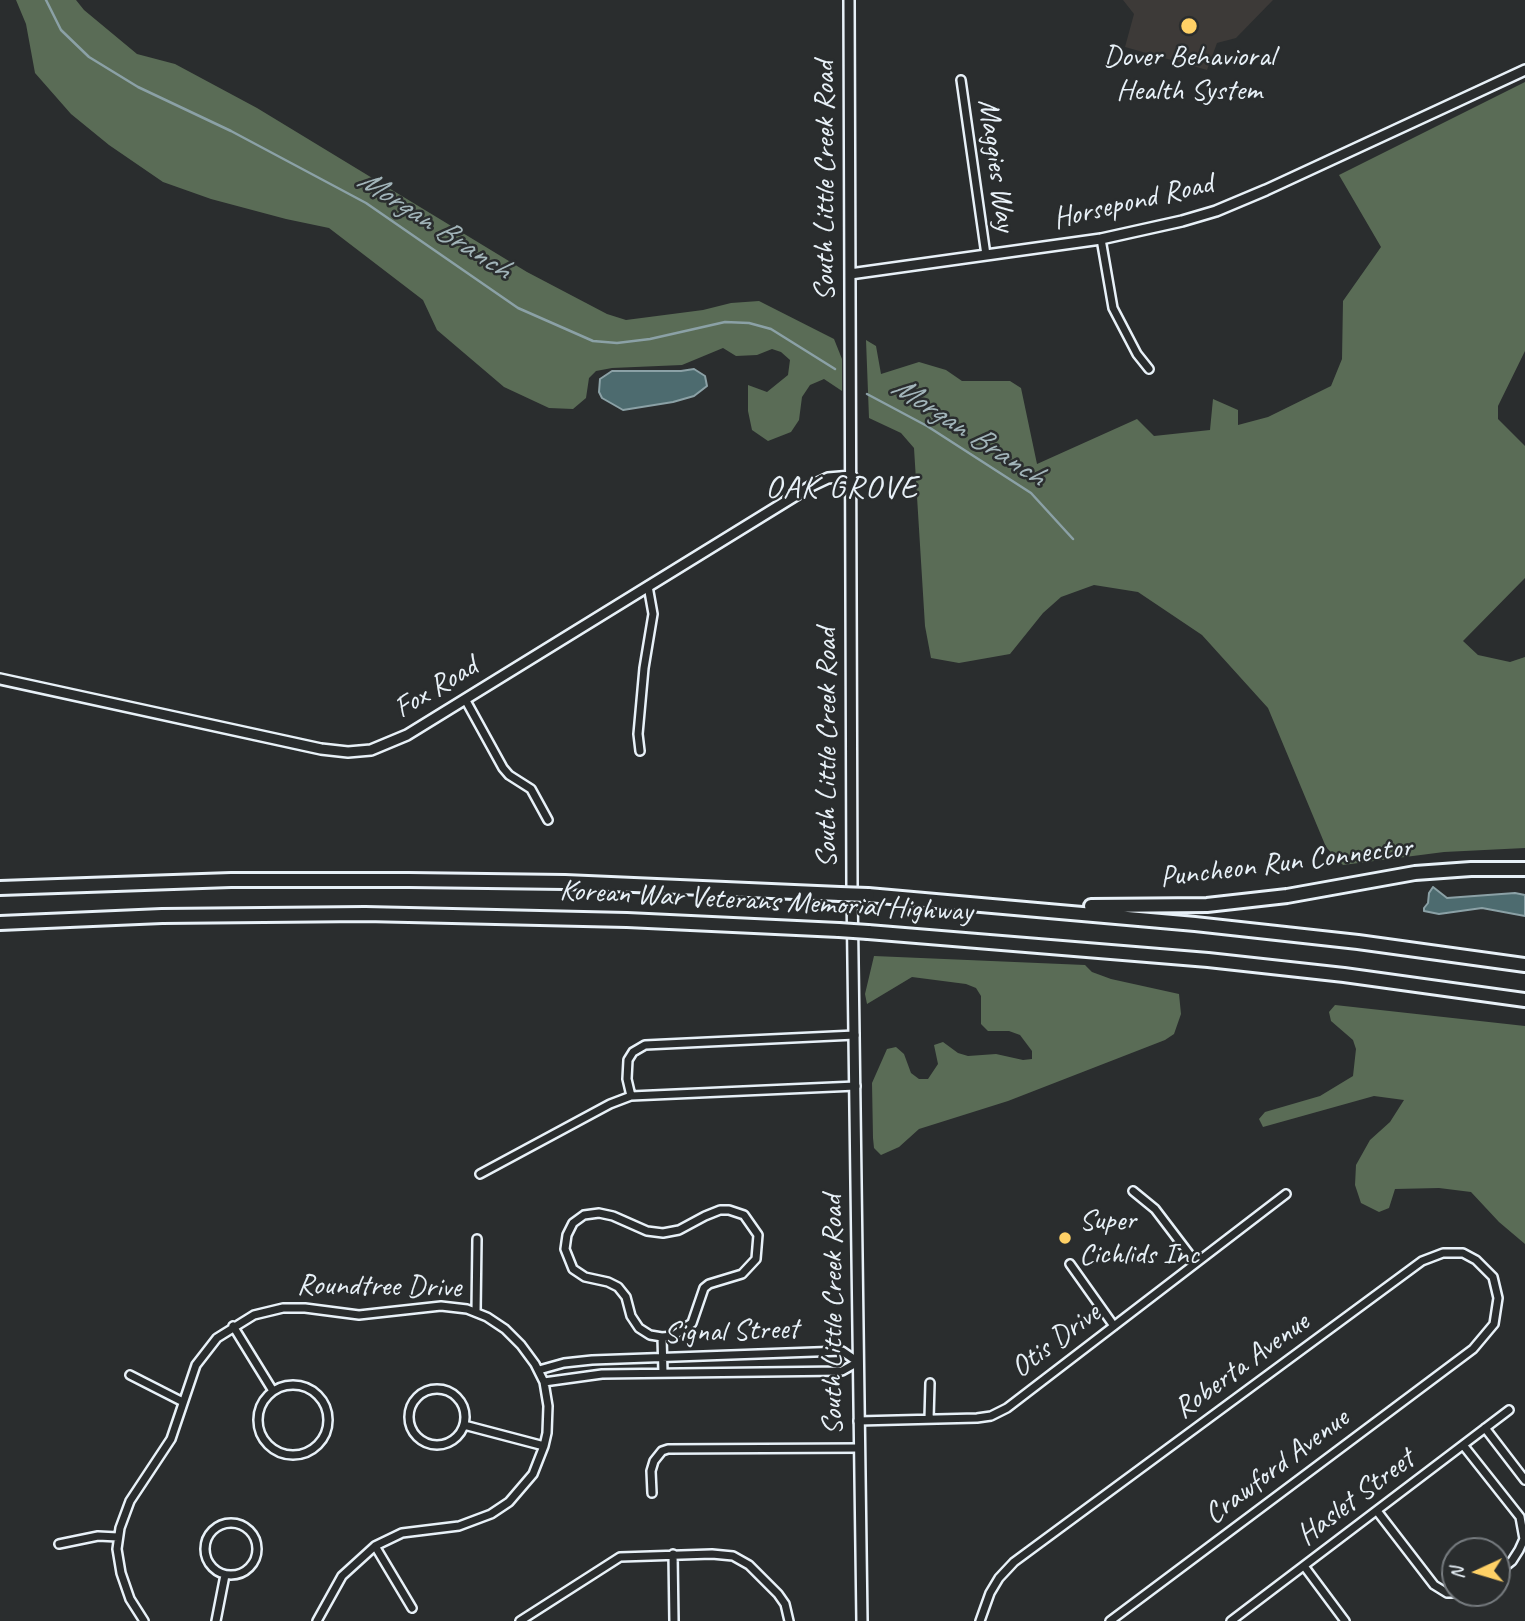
<!DOCTYPE html>
<html>
<head>
<meta charset="utf-8">
<style>
  body { margin:0 }
  #map { position:relative; width:1525px; height:1621px; overflow:hidden; background:#2a2d2e; font-family:Caveat,sans-serif }
  canvas { display:block }
  .north { position:absolute; left:1441px; top:1537px; width:70px; height:70px; box-sizing:border-box; background:#2a2d2e; border:2px solid #767b7f; border-radius:50%; rotate:266deg; font-size:19px; font-weight:700; line-height:28px; text-align:center; color:#e8f1f8 }
  .north::after { content:''; display:block; margin:auto; width:24px; height:32px; background:#ffd166; clip-path:polygon(50% 0,100% 100%,50% 72%,0 100%) }
</style>
</head>
<body>
<div id="map">
<canvas width="1525" height="1621"></canvas>
<div class="north">N</div>
</div>
<script>
const ctx = document.querySelector('canvas').getContext('2d');
ctx.lineJoin = 'round';
function fillPath(path, color) { ctx.fillStyle = color; ctx.fill(path, 'evenodd'); }
const toPath = rows => new Path2D(rows.map(r => 'M' + r).join(''));
function stroke(path, color, width, dash) { ctx.strokeStyle = color; ctx.lineWidth = width; ctx.lineCap = dash ? 'butt' : 'round'; ctx.setLineDash(dash || []); ctx.stroke(path); }
function label(font, color, halo, rows, align = 'center') {
  ctx.font = font + ' Caveat,sans-serif'; ctx.lineWidth = 5; ctx.setLineDash([]); ctx.textBaseline = 'middle'; ctx.strokeStyle = halo; ctx.fillStyle = color; for (const [text, x, y, turn = 0] of rows) {
    ctx.save(); ctx.translate(x, y); ctx.rotate((+turn || 0) * Math.PI / 180); ctx.textAlign = isNaN(turn) ? turn : align; if (halo) ctx.strokeText(text, 0, 0); ctx.fillText(text, 0, 0); ctx.restore();
  }
}
const built = toPath([
  [1123,0,1273,0,1236,38,1217,43,1207,70,1125,47,1134,14]
]);
const green = toPath([
  [16,0,76,0,84,10,137,54,175,64,257,108,527,272,607,314,626,320,703,310,731,303,759,301,834,339,842,359,842,391,824,379,810,385,802,397,799,420,791,432,768,441,752,430,748,411,748,385,767,392,788,375,790,360,781,352,772,349,757,355,736,356,723,348,682,365,612,368,596,371,589,378,586,398,573,409,549,408,504,387,437,330,423,300,329,228,286,219,211,199,163,182,109,145,71,114,35,73,26,24],
  [1525,82,1525,351,1498,406,1498,419,1525,446,1525,578,1463,641,1478,655,1510,662,1525,657,1525,848,1444,852,1343,865,1326,847,1268,708,1202,635,1138,592,1094,585,1061,597,1043,613,1010,654,959,663,931,658,925,626,914,448,901,433,869,418,866,340,876,346,881,374,919,362,946,370,962,381,1010,381,1021,388,1037,464,1137,419,1154,436,1210,430,1213,399,1238,410,1238,425,1268,417,1331,386,1342,359,1343,301,1381,247,1339,175],
  [874,956,1085,965,1092,972,1111,979,1179,994,1181,1014,1174,1034,1165,1040,1008,1101,919,1129,899,1147,881,1155,874,1148,873,1138,872,1083,887,1049,896,1047,904,1054,911,1073,919,1079,928,1079,938,1064,934,1045,943,1042,958,1053,968,1056,996,1054,1023,1060,1032,1059,1032,1051,1020,1035,1009,1031,988,1031,981,1024,981,996,976,988,966,984,912,977,867,1004,865,994],
  [1335,1005,1525,1026,1525,1244,1499,1222,1471,1192,1439,1188,1395,1189,1389,1208,1379,1212,1361,1203,1355,1185,1356,1165,1370,1140,1390,1122,1404,1100,1374,1096,1263,1127,1259,1119,1265,1112,1320,1096,1353,1076,1356,1049,1353,1040,1331,1021,1329,1012]
]);
const water = toPath([
  [694,369,705,376,707,386,694,396,673,402,623,410,602,398,599,392,600,379,612,371,681,371,694,369],
  [1433,887,1447,898,1515,893,1525,895,1525,916,1482,908,1439,914,1424,911,1424,908,1428,903,1429,893,1433,887]
]);
const stream = toPath([
  [46,0,61,30,89,57,138,87,231,131,366,203,518,308,593,341,617,343,650,339,725,322,749,323,771,329,835,369],
  [867,394,927,426,1031,493,1073,539]
]);
const minor = toPath([
  [961,80,986,255],
  [1101,239,1113,308,1137,354,1149,369],
  [465,699,503,768,509,775,531,789,548,820],
  [640,751,638,734,644,668,653,614,648,586],
  [631,1096,627,1079,628,1060,633,1052,645,1045,855,1035],
  [480,1174,610,1104,631,1096,856,1086],
  [1133,1191,1155,1209,1196,1263],
  [1070,1264,1114,1326],
  [476,1312,477,1239],
  [233,1326,273,1391],
  [662,1337,650,1335,639,1328,631,1316,626,1297,618,1287,608,1282,585,1277,573,1269,565,1249,567,1235,573,1223,584,1215,599,1213,613,1216,647,1231,663,1233,679,1230,705,1216,720,1210,729,1210,744,1215,758,1235,756,1259,742,1274,709,1284,704,1288,692,1323,673,1336,662,1337,663,1373],
  [539,1370,564,1363,592,1360,842,1351,858,1362,842,1371,602,1374,544,1382],
  [130,1375,183,1402],
  '258 1420a35 35 0 1 1 70 0a35 35 0 1 1-70 0Z',
  '409 1417a28 28 0 1 1 56 0a28 28 0 1 1-56 0Z',
  [929,1419,930,1383],
  [858,1421,977,1418,991,1416,1007,1408,1286,1194],
  [464,1425,544,1446],
  [1485,1428,1525,1480],
  [1463,1445,1520,1517,1524,1539,1519,1550,1512,1561,1497,1573],
  [652,1493,651,1471,654,1461,662,1451,668,1449,859,1448],
  [1377,1511,1434,1585,1447,1593,1455,1593],
  '205 1549a26 26 0 1 1 52 0a26 26 0 1 1-52 0Z',
  [59,1544,98,1536,118,1537],
  [375,1546,412,1608],
  [673,1554,674,1621],
  [1304,1566,1345,1621],
  [144,1621,130,1599,121,1573,117,1549,120,1528,130,1501,171,1439,196,1365,217,1338,254,1315,283,1308,305,1308,359,1315,441,1306,467,1309,487,1317,505,1329,521,1345,535,1364,544,1382,548,1406,547,1433,544,1446,533,1474,509,1502,491,1514,459,1526,402,1533,375,1546,342,1576,317,1621],
  [216,1621,225,1575],
  [520,1621,620,1557,712,1554,733,1556,749,1565,778,1594,785,1604,789,1621],
  [980,1621,990,1593,999,1578,1014,1562,1422,1261,1443,1253,1463,1253,1476,1260,1493,1277,1498,1298,1494,1324,1473,1349,1110,1621],
  [1231,1621,1509,1410]
]);
const tertiary = toPath([
  [849,0,852,889,862,1621],
  [850,274,1101,239,1182,221,1216,211,1266,190,1525,70],
  [0,679,321,749,348,752,371,750,407,735,811,486,828,478,852,476]
]);
const motorway = toPath([
  [0,888,231,880,409,880,565,882,840,894],
  [868,895,1195,924,1358,942,1525,965],
  [1091,906,1207,905,1287,896,1415,873,1471,869,1525,869],
  [0,923,162,916,365,914,627,920,839,930],
  [868,932,1208,960,1344,975,1525,1000]
]);
const motorwayBridge = toPath([
  [840,894,868,895],
  [839,930,868,932]
]);
const markers = [
  [1189,26,9,"#ffd166"],
  [1065,1238,7,"#ffd166"]
];
const poiNames = [
  ["Dover Behavioral",1189,57],
  ["Health System",1189,91],
  ["Super",1079,1221,"left"],
  ["Cichlids Inc",1079,1255,"left"]
];
const streetNames = [
  ["Maggies Way",996,165,82],
  ["South Little Creek Road",825,181,-90],
  ["Horsepond Road",1133,202,-13],
  ["Fox Road",436,688,-31],
  ["South Little Creek Road",827,748,-90],
  ["Puncheon Run Connector",1286,863,-7],
  ["Korean War Veterans Memorial Highway",766,902,3],
  ["Roundtree Drive",379,1287,1],
  ["South Little Creek Road",833,1315,-90],
  ["Signal Street",731,1332,-2],
  ["Otis Drive",1056,1341,-37],
  ["Roberta Avenue",1242,1366,-36],
  ["Crawford Avenue",1277,1467,-37],
  ["Haslet Street",1356,1498,-37]
];
const waterNames = [
  ["Morgan Branch",434,225,33],
  ["Morgan Branch",968,432,33]
];
const neighbourhoodNames = [
  ["OAK GROVE",842,489]
];
fillPath(built, '#3d3a38');
fillPath(green, '#5a6c56');
fillPath(water, '#4d6b6f');
stroke(water, '#8ba1a6', 2);
stroke(stream, '#8ba1a6', 2.5);
stroke(minor, '#e8f1f8', 12);
stroke(tertiary, '#e8f1f8', 14);
stroke(motorway, '#e8f1f8', 18);
stroke(minor, '#2a2d2e', 7);
stroke(tertiary, '#2a2d2e', 9);
stroke(motorway, '#2a2d2e', 12);
stroke(motorwayBridge, '#e8f1f8', 18, []);
stroke(motorwayBridge, '#2a2d2e', 12);
for (const [x, y, r, color] of markers) { const dot = new Path2D(); dot.arc(x, y, r, 0, 2 * Math.PI); ctx.fillStyle = color; ctx.fill(dot); stroke(dot, '#2a2d2e', 2.5); }
label('30px', '#e8f1f8', '#2a2d2e', poiNames);
label('30px', '#e8f1f8', '#2a2d2e', streetNames);
label('italic 32px', '#a2b5ba', '#2a2d2e', waterNames);
ctx.letterSpacing = '2px';
label('32px', '#e8f1f8', '#2a2d2e', neighbourhoodNames);
ctx.letterSpacing = '0px';
</script>
</body>
</html>
